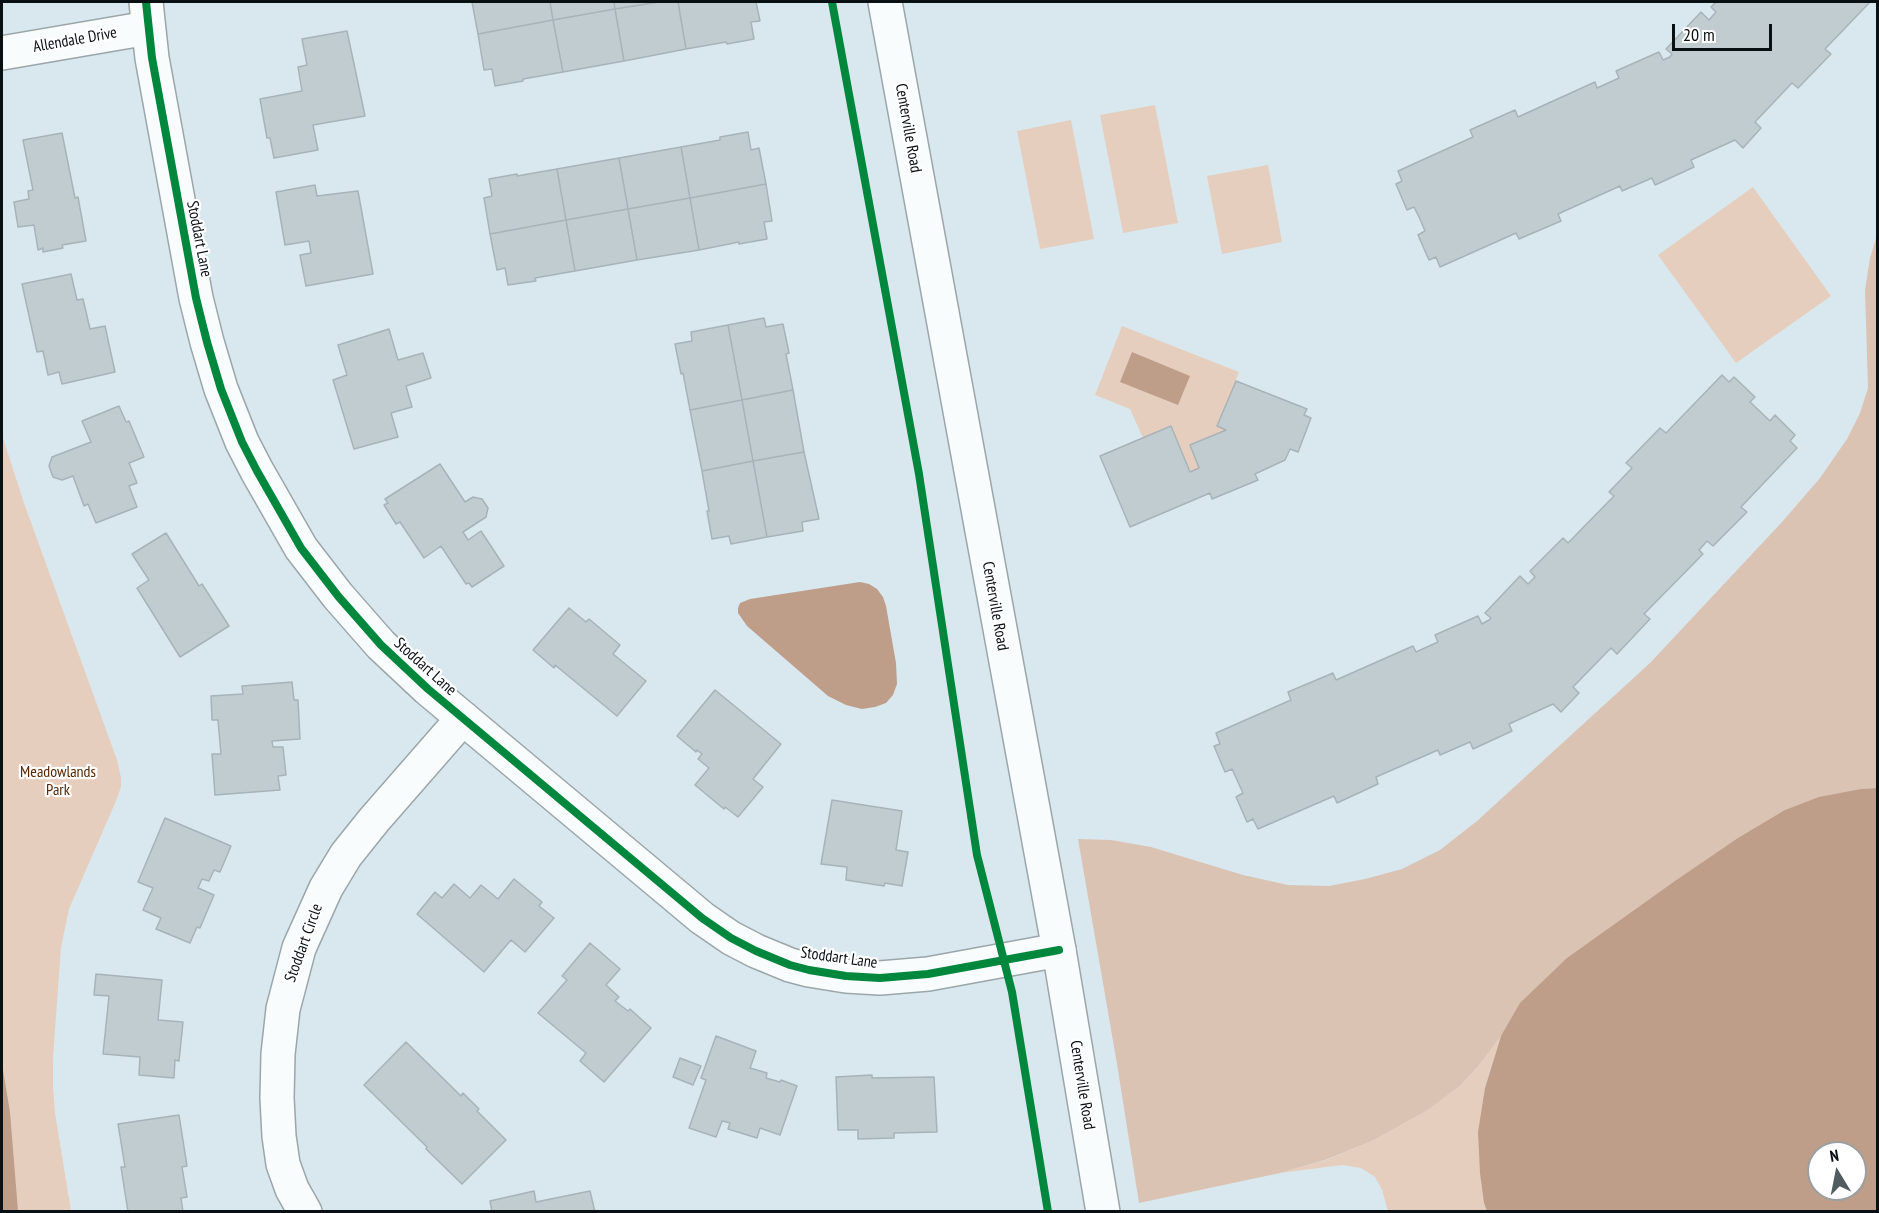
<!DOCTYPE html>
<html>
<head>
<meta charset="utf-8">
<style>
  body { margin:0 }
  #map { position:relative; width:1879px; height:1213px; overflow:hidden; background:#d9e8ee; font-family:"PT Sans Narrow",sans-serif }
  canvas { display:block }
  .frame { position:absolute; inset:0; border:3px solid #081014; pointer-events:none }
  .north { position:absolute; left:1807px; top:1141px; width:60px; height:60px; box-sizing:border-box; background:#fff; border:2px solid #9c9fa1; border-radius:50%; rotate:350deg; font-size:16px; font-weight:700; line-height:24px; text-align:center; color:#081014 }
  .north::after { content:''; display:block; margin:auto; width:21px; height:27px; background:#515c60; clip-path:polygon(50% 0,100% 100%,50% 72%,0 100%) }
  .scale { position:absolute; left:1672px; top:24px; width:100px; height:27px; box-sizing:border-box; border:3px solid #081014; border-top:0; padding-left:8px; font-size:18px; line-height:21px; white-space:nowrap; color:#081014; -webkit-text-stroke:4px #fff; paint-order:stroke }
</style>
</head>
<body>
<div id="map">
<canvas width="1879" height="1213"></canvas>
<div class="frame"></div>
<div class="north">N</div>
<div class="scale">20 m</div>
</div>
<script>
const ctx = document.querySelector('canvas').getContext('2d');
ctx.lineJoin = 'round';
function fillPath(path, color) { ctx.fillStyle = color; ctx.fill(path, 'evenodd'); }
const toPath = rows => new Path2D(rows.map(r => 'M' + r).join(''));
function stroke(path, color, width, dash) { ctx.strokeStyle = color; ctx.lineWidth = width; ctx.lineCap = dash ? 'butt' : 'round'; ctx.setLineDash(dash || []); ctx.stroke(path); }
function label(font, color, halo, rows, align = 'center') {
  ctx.font = font + ' "PT Sans Narrow",sans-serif'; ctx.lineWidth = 4.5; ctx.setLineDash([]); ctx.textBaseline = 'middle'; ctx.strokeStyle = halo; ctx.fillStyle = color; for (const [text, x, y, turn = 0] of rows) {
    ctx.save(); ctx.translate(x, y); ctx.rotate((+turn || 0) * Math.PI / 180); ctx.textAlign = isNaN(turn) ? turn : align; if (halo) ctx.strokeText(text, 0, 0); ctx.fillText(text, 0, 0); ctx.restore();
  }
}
const green = toPath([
  [1155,105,1178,223,1123,233,1100,115],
  [1071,120,1094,239,1040,249,1017,131],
  [1268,165,1282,242,1222,254,1207,176],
  [1753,187,1831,296,1736,363,1658,255],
  [1122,326,1239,372,1218,426,1226,430,1190,445,1199,468,1190,472,1171,426,1143,438,1130,409,1095,395],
  [2,435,24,503,117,760,121,778,121,787,116,801,69,909,61,947,53,1058,53,1087,55,1113,71,1211,2,1211],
  [1501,1036,1485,1088,1484,1203,1487,1211,1388,1211,1382,1190,1375,1177,1361,1168,1342,1165,1280,1173,1326,1160,1372,1141,1428,1110,1461,1085,1480,1064]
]);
const forest = toPath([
  [1877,235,1877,788,1861,789,1501,1036,1480,1064,1461,1085,1428,1110,1372,1141,1325,1160,1280,1173,1139,1203,1117,1064,1078,839,1111,840,1151,847,1243,875,1288,885,1329,886,1365,879,1402,869,1440,850,1477,821,1650,663,1782,522,1820,478,1847,439,1860,413,1868,388,1865,290,1870,258]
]);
const water = toPath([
  [1132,352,1190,376,1178,405,1120,382],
  [860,582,869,584,877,589,883,597,886,606,896,663,897,684,893,695,886,703,875,707,862,709,846,705,828,696,747,626,738,613,738,608,740,603,750,599],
  [1877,788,1877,1211,1487,1211,1484,1203,1480,1173,1478,1132,1485,1088,1501,1036,1520,1003,1567,958,1675,881,1738,838,1785,810,1819,797,1861,789],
  [1819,1153,1855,1153,1855,1189,1819,1189],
  [2,1064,10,1112,18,1211,2,1211]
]);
const building = toPath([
  [472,2,550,2,553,20,478,34,472,2],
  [550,2,614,2,615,9,553,20,550,2],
  [614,2,659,2,615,9,614,2],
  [659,2,678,2,686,49,624,61,615,9,659,2],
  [678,2,756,2,760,21,751,22,754,39,727,44,726,42,686,49,678,2],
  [1716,2,1870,2,1825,49,1831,54,1798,88,1792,83,1755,122,1761,128,1743,148,1735,140,1691,160,1694,167,1655,185,1652,178,1622,191,1620,186,1558,214,1561,221,1519,239,1516,233,1440,267,1436,257,1429,260,1418,235,1425,231,1420,219,1414,207,1407,210,1396,184,1402,181,1398,171,1473,137,1470,130,1515,110,1518,117,1595,82,1597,88,1619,78,1616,71,1659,52,1663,60,1670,57,1672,54,1666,49,1701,12,1709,20,1716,12,1711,7,1716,2],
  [615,9,624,61,563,72,553,20,615,9],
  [553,20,563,72,523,79,523,81,495,86,492,69,484,70,478,34,553,20],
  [347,31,365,116,313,125,318,150,274,158,270,138,267,138,260,99,302,91,298,67,307,65,302,39,347,31],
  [748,132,751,150,759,148,766,184,690,198,681,147,720,140,720,137,748,132],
  [62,133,75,198,78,197,86,241,62,245,63,248,43,252,43,248,38,250,34,225,18,227,14,202,29,199,28,191,33,190,23,140,62,133],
  [681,147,690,198,628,209,619,158,681,147],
  [619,158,628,209,566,220,557,169,619,158],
  [557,169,566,220,490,234,484,198,492,196,489,179,517,174,517,176,557,169],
  [766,184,772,221,764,222,767,239,739,244,739,242,699,250,690,198,766,184],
  [315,185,317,196,358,191,373,274,306,286,300,255,311,253,309,241,285,245,276,192,315,185],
  [690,198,699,250,637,260,628,209,690,198],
  [628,209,637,260,575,271,566,220,628,209],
  [566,220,575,271,535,278,536,281,508,285,505,268,497,270,490,234,566,220],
  [71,274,77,300,83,299,90,329,105,326,115,372,62,384,59,372,48,375,43,351,37,352,22,284,71,274],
  [764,318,766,327,783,324,789,353,786,354,793,390,742,400,728,325,764,318],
  [728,325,742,400,690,410,683,373,681,374,675,344,692,341,691,332,728,325],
  [389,329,398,360,423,353,431,378,406,386,412,407,391,413,398,437,354,449,333,380,347,375,338,345,389,329],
  [1722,375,1729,382,1734,377,1755,397,1750,402,1770,421,1775,415,1795,435,1790,441,1797,448,1741,507,1747,512,1713,546,1707,541,1699,550,1703,554,1644,614,1650,619,1617,654,1611,648,1573,687,1579,693,1561,712,1553,704,1509,724,1512,731,1473,749,1470,742,1440,755,1438,750,1376,777,1378,784,1337,803,1334,796,1258,829,1253,819,1247,822,1236,797,1243,793,1232,769,1225,772,1214,746,1220,744,1216,733,1291,700,1288,692,1333,673,1336,680,1413,646,1416,652,1438,642,1435,635,1478,616,1482,624,1489,620,1491,618,1485,613,1520,576,1528,584,1535,577,1530,571,1563,538,1568,543,1614,496,1609,492,1632,468,1626,463,1660,428,1666,433,1722,375],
  [1236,381,1307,409,1304,415,1311,418,1298,452,1290,449,1285,460,1255,474,1258,480,1212,499,1210,493,1130,527,1100,456,1171,426,1190,472,1199,468,1190,445,1226,430,1217,426,1236,381],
  [793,390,804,452,753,461,742,400,793,390],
  [742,400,753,461,702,471,690,410,742,400],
  [119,406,126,422,129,421,144,457,129,463,137,483,129,486,137,507,96,523,88,504,84,506,73,476,62,480,53,477,49,466,52,457,91,442,82,421,119,406],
  [804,452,819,519,802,522,803,531,767,537,753,461,804,452],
  [753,461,767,537,731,544,729,536,712,539,707,511,709,511,702,471,753,461],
  [440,464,465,502,473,497,482,499,488,508,486,517,463,532,468,540,481,531,504,566,472,587,469,583,466,584,441,546,424,558,400,522,396,524,384,505,388,503,385,499,440,464],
  [166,533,199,586,202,584,229,626,180,657,137,588,149,580,132,554,166,533],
  [569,608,586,622,589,619,620,645,613,654,646,681,617,716,555,665,554,668,533,650,569,608],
  [292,682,294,700,298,700,300,739,272,741,273,747,283,747,286,775,278,776,280,790,215,795,212,754,221,754,218,720,212,720,211,696,243,694,242,686,292,682],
  [715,690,781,744,753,779,763,787,738,817,725,807,724,809,695,785,709,768,698,759,702,754,697,750,696,752,677,736,715,690],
  [832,800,902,811,896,850,908,852,902,886,885,883,884,886,846,880,847,867,821,864,832,800],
  [165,818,231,846,220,872,214,870,209,881,202,879,198,888,214,895,200,928,197,927,190,943,156,929,161,918,143,910,153,888,138,882,165,818],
  [514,879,542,902,539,906,554,918,525,952,511,940,484,972,417,914,435,892,442,898,454,884,470,898,481,885,498,899,514,879],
  [590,943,620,969,606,985,619,997,615,1001,628,1011,630,1009,651,1028,604,1082,580,1061,586,1053,538,1013,567,980,562,976,590,943],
  [96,974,162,980,158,1020,183,1022,179,1061,175,1060,174,1078,139,1075,140,1057,103,1054,109,996,94,995,96,974],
  [716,1036,756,1051,750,1068,767,1073,766,1078,780,1082,781,1080,797,1086,780,1135,760,1128,757,1138,728,1129,730,1123,722,1121,716,1137,689,1128,706,1080,701,1078,716,1036],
  [406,1042,461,1096,463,1093,479,1109,477,1111,506,1140,462,1184,426,1149,427,1147,364,1085,406,1042],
  [680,1058,701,1066,693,1085,673,1077,680,1058],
  [872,1075,872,1078,934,1077,937,1132,894,1133,894,1138,858,1139,858,1130,838,1130,836,1077,872,1075],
  [179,1115,187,1166,182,1167,187,1197,181,1198,183,1212,128,1212,121,1167,125,1167,118,1124,179,1115],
  [534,1191,536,1202,590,1191,595,1212,492,1212,490,1201,534,1191]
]);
const street = toPath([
  [146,2,152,58,196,298,207,342,221,389,242,442,257,471,301,548,338,596,381,645,428,689,702,918,731,938,756,951,790,965,809,970,846,976,880,978,928,974,1059,950],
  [2,53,148,28],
  [305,1212,292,1189,283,1164,279,1136,277,1098,278,1054,283,1009,299,948,326,888,346,855,374,820,463,718]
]);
const secondary = toPath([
  [885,2,1059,950,1103,1212]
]);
const cycleway = toPath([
  [146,2,152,58,196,298,207,342,221,389,242,442,257,471,301,548,338,596,381,645,428,689,702,918,731,938,756,951,790,965,809,970,846,976,880,978,928,974,1059,950],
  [832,2,919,474,977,855,1012,992,1048,1212]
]);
const streetNames = [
  ["Allendale Drive",75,40,-10],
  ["Centerville Road",908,128,80],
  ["Stoddart Lane",199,239,79],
  ["Centerville Road",995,606,80],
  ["Stoddart Lane",425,667,42],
  ["Stoddart Circle",304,943,-70],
  ["Stoddart Lane",839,958,8],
  ["Centerville Road",1082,1085,81]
];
const parkNames = [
  ["Meadowlands",58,772],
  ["Park",58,790]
];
fillPath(green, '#e6cebe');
fillPath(forest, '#dbc3b4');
fillPath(water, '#be9e89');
fillPath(building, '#c1ccd1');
stroke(building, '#a8b3b8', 1.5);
stroke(street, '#9ba6aa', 36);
stroke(secondary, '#9ba6aa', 36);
stroke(street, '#f9fcfc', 33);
stroke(secondary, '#f9fcfc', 33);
stroke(cycleway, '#00873e', 8);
label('16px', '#081014', '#fff', streetNames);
label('16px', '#582500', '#fff', parkNames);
</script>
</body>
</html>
